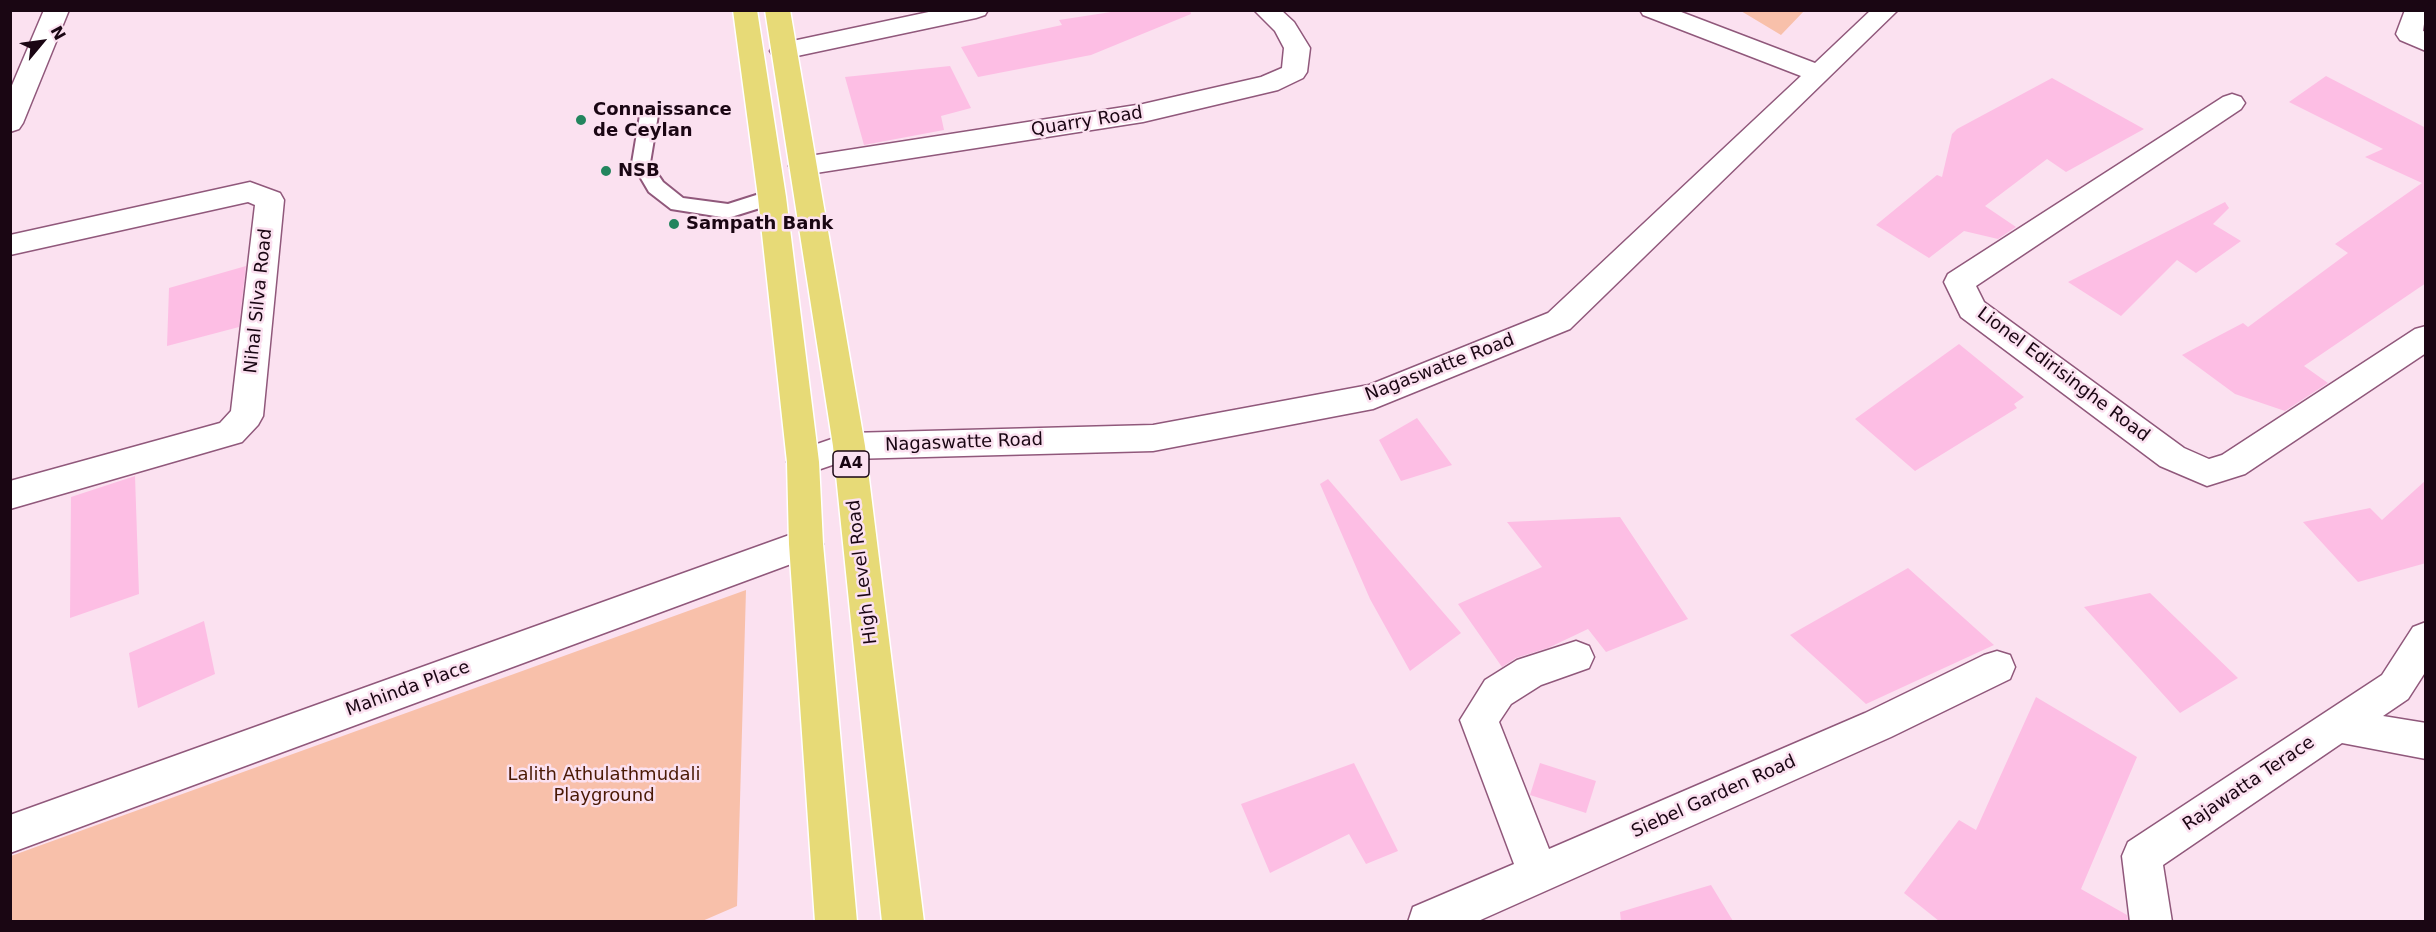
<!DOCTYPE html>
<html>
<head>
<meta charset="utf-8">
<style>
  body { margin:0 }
  #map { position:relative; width:2436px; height:932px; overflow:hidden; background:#fbe1f0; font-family:"DejaVu Sans",sans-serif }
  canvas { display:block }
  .frame { position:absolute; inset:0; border:12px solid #1a0613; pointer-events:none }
  .north { position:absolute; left:12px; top:12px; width:60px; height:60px; -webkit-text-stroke:4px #fbe1f0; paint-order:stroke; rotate:61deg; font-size:16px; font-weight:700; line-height:24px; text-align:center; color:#1a0613 }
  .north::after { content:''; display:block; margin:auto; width:21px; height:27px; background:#1a0613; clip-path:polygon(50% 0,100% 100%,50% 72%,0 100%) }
</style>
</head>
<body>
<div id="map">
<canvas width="2436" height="932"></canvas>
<div class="frame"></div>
<div class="north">N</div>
</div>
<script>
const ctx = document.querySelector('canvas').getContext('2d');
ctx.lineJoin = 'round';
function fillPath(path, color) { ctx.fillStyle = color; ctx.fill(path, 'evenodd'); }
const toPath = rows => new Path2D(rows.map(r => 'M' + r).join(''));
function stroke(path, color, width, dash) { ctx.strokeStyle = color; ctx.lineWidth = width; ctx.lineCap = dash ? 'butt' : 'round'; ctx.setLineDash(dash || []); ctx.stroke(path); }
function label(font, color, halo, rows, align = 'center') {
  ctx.font = font + ' "DejaVu Sans",sans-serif'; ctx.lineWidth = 5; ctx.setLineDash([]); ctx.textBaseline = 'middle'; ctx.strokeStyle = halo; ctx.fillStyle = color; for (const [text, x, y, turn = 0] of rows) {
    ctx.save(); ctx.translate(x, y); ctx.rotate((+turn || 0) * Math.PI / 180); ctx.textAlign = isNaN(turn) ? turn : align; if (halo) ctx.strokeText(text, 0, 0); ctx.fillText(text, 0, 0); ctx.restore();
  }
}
const green = toPath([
  [1741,11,1804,11,1781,35],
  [746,590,737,906,700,922,11,921,11,856]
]);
const building = toPath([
  [1124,10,1190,10,1191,14,1091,55,978,77,961,47,1062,25,1059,20],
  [950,66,971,108,941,116,944,130,864,145,845,77],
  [2326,76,2426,128,2426,283,2304,366,2328,383,2285,411,2235,394,2182,355,2243,323,2248,327,2348,253,2335,244,2422,183,2365,157,2383,149,2289,102],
  [2052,78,2144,129,2066,172,2047,159,1985,206,2016,227,1998,239,1964,231,1929,258,1876,225,1937,175,1942,177,1952,134,1957,129],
  [2225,202,2229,208,2213,224,2241,241,2196,273,2177,260,2121,316,2068,282],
  [246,266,239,327,167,346,169,288],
  [1959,344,2024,397,2014,404,2017,408,1915,471,1855,419],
  [1417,418,1452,465,1401,481,1379,440],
  [135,476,139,594,70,618,71,497],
  [1328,479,1461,633,1410,671,1370,599,1320,484],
  [2426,480,2426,563,2358,582,2303,522,2370,508,2382,520],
  [1620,517,1688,619,1606,652,1588,629,1548,648,1516,658,1502,667,1458,604,1542,567,1507,522],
  [1908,568,1994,645,1866,704,1790,635],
  [2150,593,2238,678,2180,713,2084,607],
  [204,621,215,674,138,708,129,653],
  [2036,697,2137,757,2081,889,2127,915,2128,921,1939,921,1904,893,1959,820,1976,830],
  [1354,763,1398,851,1366,864,1349,834,1270,873,1241,804],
  [1540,763,1596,781,1586,813,1530,795],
  [1711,885,1733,921,1621,921,1620,912]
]);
const service = toPath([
  [649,109,658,115,650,163,663,182,683,198,728,204,772,190,779,192,782,197,779,202,728,218,671,209,649,192,632,163,640,115,649,109]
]);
const minor = toPath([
  [44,10,69,10,23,123,19,129,10,132,10,90,44,10],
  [938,10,988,10,985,15,976,18,783,59,774,57,770,51,774,45,783,43,938,10],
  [1254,10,1281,10,1294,22,1310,48,1307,72,1303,78,1278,90,1143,122,803,175,793,173,789,166,793,159,803,157,1143,104,1261,77,1282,68,1284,48,1275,31,1254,10],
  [1640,10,1676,10,1815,63,1871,10,1898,10,1570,329,1373,409,1153,451,850,459,803,475,791,471,787,462,791,453,849,433,1153,425,1369,385,1548,313,1801,76,1643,15,1640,10],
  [2405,10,2426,10,2423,31,2426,32,2426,51,2400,40,2396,34,2405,10],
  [2232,94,2241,97,2245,103,2241,109,1976,286,1984,302,2184,448,2209,459,2222,455,2415,329,2426,326,2426,353,2245,474,2207,486,2160,466,1961,317,1944,282,1948,274,2223,97,2232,94],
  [250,182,280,193,284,200,263,416,258,425,242,442,10,509,10,481,220,423,231,411,255,205,248,202,10,255,10,235,250,182],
  [806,529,818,534,823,544,818,554,10,853,10,815,806,529],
  [2426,622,2426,671,2408,699,2383,716,2426,723,2426,759,2342,743,2163,865,2172,922,2130,922,2122,856,2128,842,2382,675,2413,627,2426,622],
  [1576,641,1589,646,1594,657,1589,668,1541,685,1511,704,1499,722,1549,849,1865,713,1984,655,1997,651,2010,655,2015,667,2010,679,1891,737,1476,922,1408,922,1413,907,1514,864,1460,720,1485,680,1517,660,1576,641]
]);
const trunk = toPath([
  [733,10,757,10,786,197,819,462,823,544,857,922,815,922,789,544,787,462,758,197,733,10],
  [765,10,790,10,865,446,924,922,882,922,833,446,765,10]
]);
const markers = [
  [581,120,6,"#23855e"],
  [606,171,6,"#23855e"],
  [674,224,6,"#23855e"]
];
const shields = [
  [851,464,36]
];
const shieldNames = [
  ["A4",851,464]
];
const poiNames = [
  ["Connaissance",593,110],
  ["de Ceylan",593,131],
  ["NSB",618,171],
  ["Sampath Bank",686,224]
];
const streetNames = [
  ["Quarry Road",1087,122,-9],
  ["Nihal Silva Road",259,301,-84],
  ["Nagaswatte Road",1440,368,-21],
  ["Lionel Edirisinghe Road",2063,375,37],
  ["Nagaswatte Road",964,443,-2],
  ["High Level Road",863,572,-97],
  ["Mahinda Place",408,689,-20],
  ["Rajawatta Terace",2249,784,-34],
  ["Siebel Garden Road",1714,797,-24]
];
const parkNames = [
  ["Lalith Athulathmudali",604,775],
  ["Playground",604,796]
];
fillPath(green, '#f8c0aa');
fillPath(building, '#fdbee4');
stroke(service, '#90587b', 4);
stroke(minor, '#90587b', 3);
stroke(trunk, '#fff', 3);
fillPath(service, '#fff');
fillPath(minor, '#fff');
fillPath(trunk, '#e7da77');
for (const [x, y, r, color] of markers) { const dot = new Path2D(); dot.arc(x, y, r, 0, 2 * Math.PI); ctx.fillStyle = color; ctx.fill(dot); stroke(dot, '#fbe1f0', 2); }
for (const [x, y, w] of shields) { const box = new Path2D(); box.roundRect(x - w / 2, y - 13, w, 26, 4.5); ctx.fillStyle = '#fbe1f0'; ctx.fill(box); stroke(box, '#1a0613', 1.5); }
label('bold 16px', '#1a0613', null, shieldNames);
label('bold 18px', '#1a0613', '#fbe1f0', poiNames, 'left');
label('18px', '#1a0613', '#fbe1f0', streetNames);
label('18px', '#4a1904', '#fbe1f0', parkNames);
</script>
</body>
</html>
